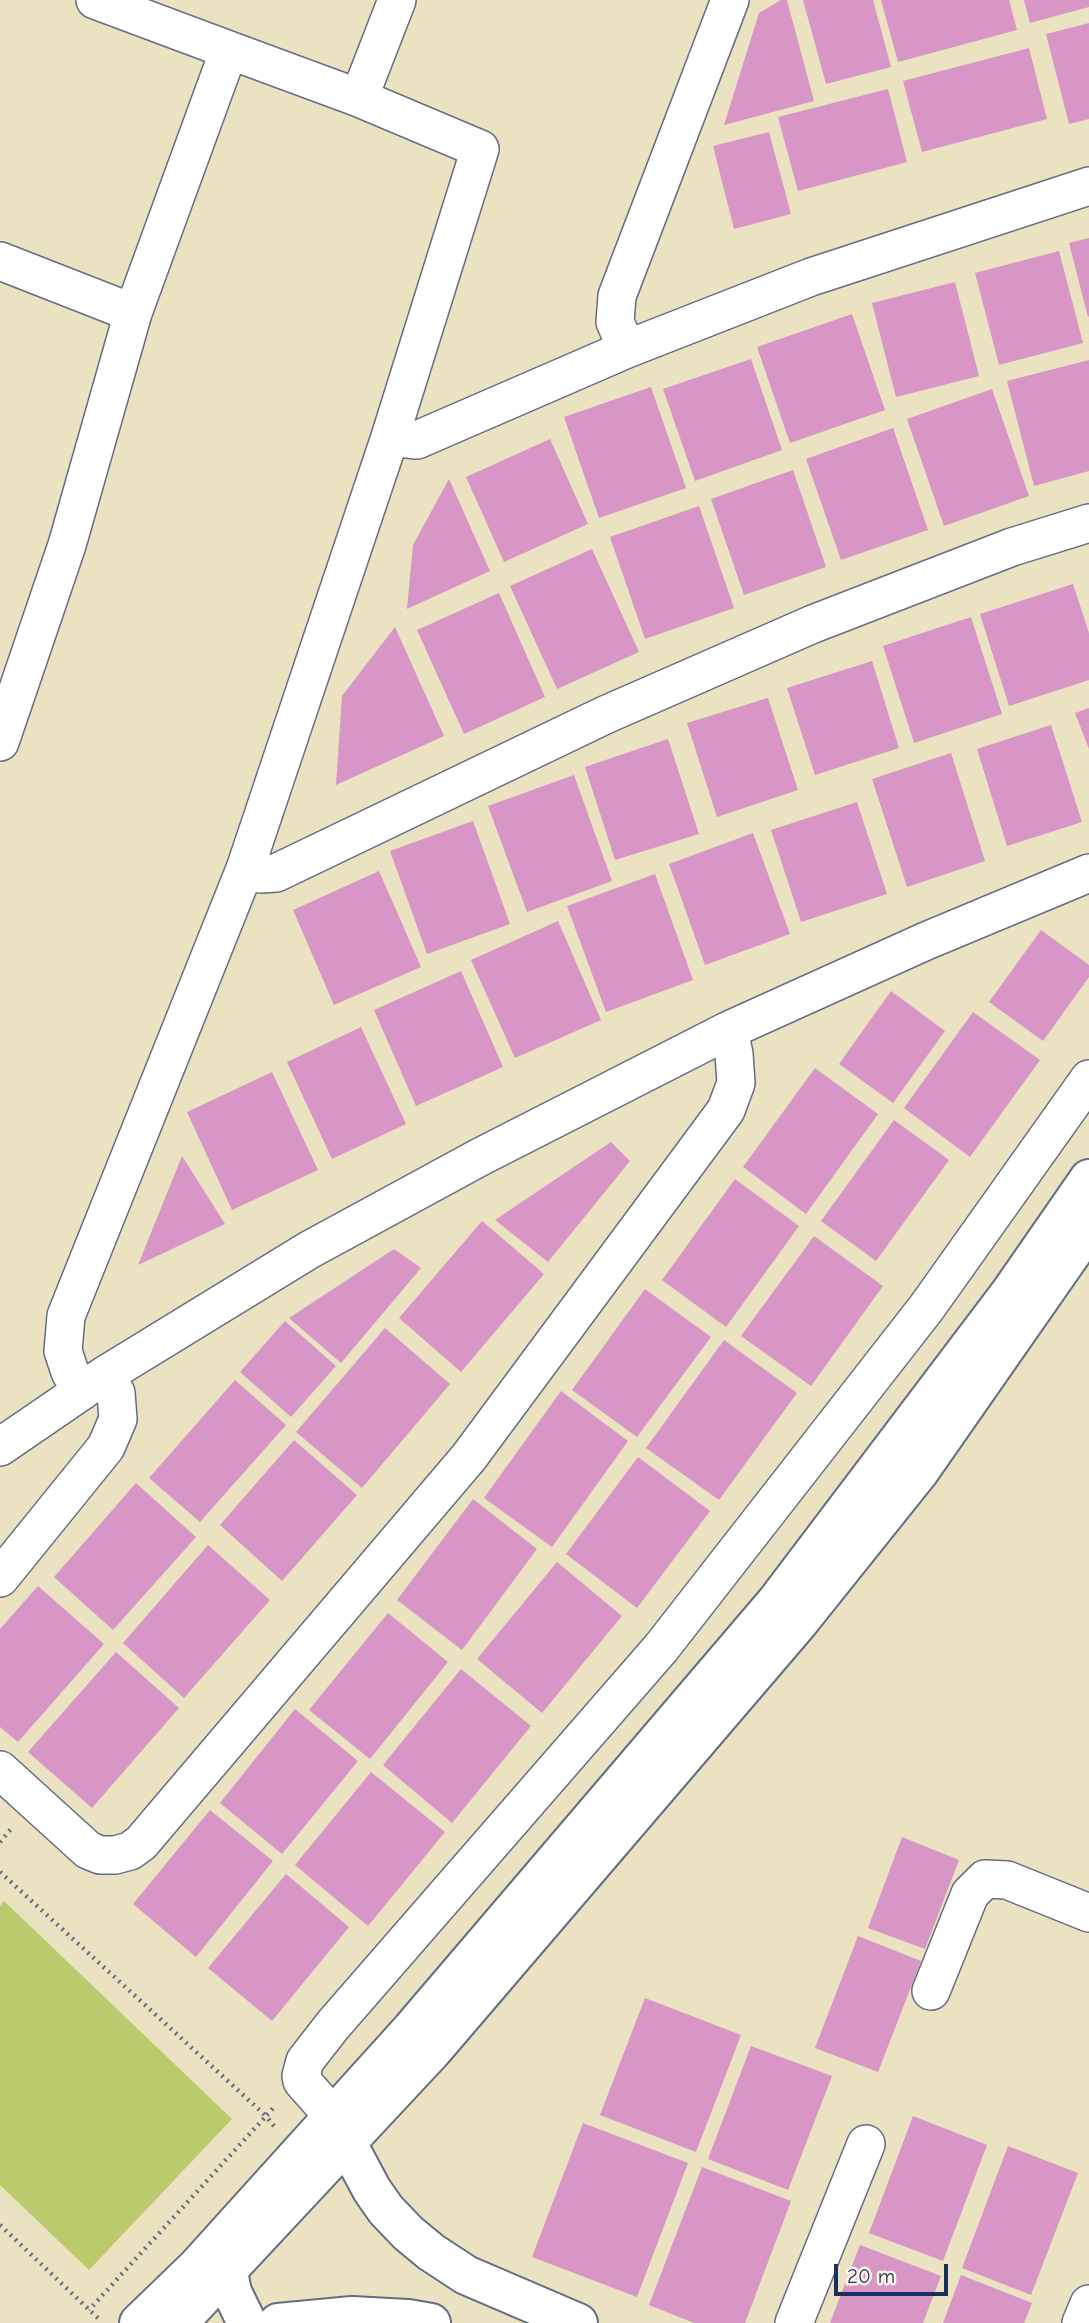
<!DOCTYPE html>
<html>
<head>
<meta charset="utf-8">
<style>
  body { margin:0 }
  #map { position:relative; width:1089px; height:2323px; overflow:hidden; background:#eae2c0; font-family:"Comic Neue",sans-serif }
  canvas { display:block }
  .scale { position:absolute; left:834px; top:2264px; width:114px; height:32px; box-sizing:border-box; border:4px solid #1b2f5e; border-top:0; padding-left:9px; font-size:21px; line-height:24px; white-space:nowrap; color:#1b2f5e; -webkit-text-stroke:5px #fcf5e5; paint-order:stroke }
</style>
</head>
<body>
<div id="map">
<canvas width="1089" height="2323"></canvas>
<div class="scale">20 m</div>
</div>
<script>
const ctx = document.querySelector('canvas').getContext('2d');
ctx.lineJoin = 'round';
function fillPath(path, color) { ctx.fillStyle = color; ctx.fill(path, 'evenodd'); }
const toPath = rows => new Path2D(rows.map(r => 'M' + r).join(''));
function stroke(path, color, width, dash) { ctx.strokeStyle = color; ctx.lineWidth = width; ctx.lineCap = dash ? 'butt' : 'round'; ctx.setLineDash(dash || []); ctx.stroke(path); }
const green = toPath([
  [4,1901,232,2119,89,2270,0,2185,0,1906]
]);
const building = toPath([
  [781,0,787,0,814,101,724,125,759,13],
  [803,0,873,0,891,67,826,84],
  [881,0,1009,0,1017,30,898,62],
  [1024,0,1089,0,1089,7,1030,23],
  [1089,23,1089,119,1069,124,1046,34],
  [1029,48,1047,119,922,152,903,81],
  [888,89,907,162,798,191,778,117],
  [769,132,791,214,734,229,713,146],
  [1089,238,1089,316,1088,317,1069,243],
  [1059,251,1083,343,999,365,975,273],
  [955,282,979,376,896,397,872,303],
  [852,314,885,410,790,443,757,347],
  [751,359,782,450,695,481,663,389],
  [1089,360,1089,471,1034,486,1007,381],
  [651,387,686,488,599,518,564,417],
  [992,389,1029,496,944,526,907,419],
  [893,428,928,530,841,560,806,459],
  [550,439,588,524,504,562,466,477],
  [793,470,826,567,744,595,711,499],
  [449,479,490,571,407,609,413,545],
  [699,506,734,608,645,639,610,537],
  [592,549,639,652,557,689,510,586],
  [1073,584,1089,633,1089,680,1009,706,980,614],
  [499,593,545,697,464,734,417,630],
  [971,617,1002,714,914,743,883,646],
  [395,627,444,736,336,785,342,696],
  [872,661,899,748,815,775,787,688],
  [768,698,798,790,717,817,687,723],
  [1089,708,1089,749,1075,713],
  [1051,725,1082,822,1007,846,977,749],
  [668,739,699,834,615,860,585,767],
  [951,753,985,861,907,887,872,779],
  [574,775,612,881,527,912,488,806],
  [857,802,887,894,801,922,771,830],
  [473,821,510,924,427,954,390,851],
  [753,833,790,934,705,965,669,864],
  [379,871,421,967,334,1005,293,910],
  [655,874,693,980,606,1012,567,906],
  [558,921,601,1020,515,1058,471,960],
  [1041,930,1089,965,1089,977,1043,1041,989,1002],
  [461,971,503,1067,416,1106,374,1010],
  [891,991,945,1031,893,1103,839,1064],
  [973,1012,1040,1060,970,1157,904,1108],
  [361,1027,406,1124,332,1159,287,1062],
  [815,1068,878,1114,806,1214,743,1167],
  [272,1072,318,1170,232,1210,187,1112],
  [894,1120,949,1160,876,1261,821,1221],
  [611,1142,630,1161,548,1262,495,1220],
  [182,1156,225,1224,138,1265],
  [735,1179,799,1226,726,1327,662,1280],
  [482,1221,544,1274,461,1372,399,1318],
  [814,1236,883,1286,811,1386,741,1336],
  [394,1249,421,1268,341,1363,289,1318],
  [645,1289,711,1337,637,1437,572,1390],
  [285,1321,336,1366,291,1417,240,1372],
  [385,1328,450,1384,362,1488,296,1432],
  [724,1340,797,1393,719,1500,646,1448],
  [235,1380,286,1425,200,1522,149,1478],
  [561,1391,628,1441,552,1547,484,1498],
  [294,1440,357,1495,282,1581,220,1525],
  [638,1457,710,1511,637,1608,566,1554],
  [136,1483,196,1537,113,1630,54,1577],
  [473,1499,537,1549,462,1650,397,1600],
  [208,1545,270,1600,184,1698,123,1643],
  [557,1562,622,1616,542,1713,477,1659],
  [38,1586,104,1644,18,1742,0,1727,0,1629],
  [388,1613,448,1662,370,1759,309,1710],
  [116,1652,179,1708,92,1808,28,1752],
  [461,1669,531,1726,452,1823,383,1765],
  [295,1709,358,1761,282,1854,220,1803],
  [371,1772,445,1832,368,1926,295,1865],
  [210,1810,273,1861,196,1957,133,1904],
  [902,1837,959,1860,925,1949,868,1928],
  [286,1874,349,1927,272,2021,208,1968],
  [858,1936,921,1961,878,2072,815,2048],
  [645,1998,741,2035,696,2152,600,2115],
  [751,2046,832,2076,788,2190,708,2159],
  [913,2116,987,2145,943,2261,869,2233],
  [583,2123,688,2163,637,2297,532,2257],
  [1008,2146,1078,2173,1031,2295,962,2268],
  [702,2167,791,2201,745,2323,694,2323,649,2305],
  [860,2245,941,2276,923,2323,830,2323],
  [961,2275,1032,2303,1024,2323,943,2323]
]);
const path = toPath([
  [0,1842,11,1829],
  [0,1872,266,2116,89,2310],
  [274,2126,266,2116,275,2106],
  [0,2225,101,2321]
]);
const minor = toPath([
  [95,0,229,50],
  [359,98,397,0],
  [0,261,133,313],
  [627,349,615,322,617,296,730,0],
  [390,437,417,440,627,349,811,277,1089,186],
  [0,742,67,545,133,313,229,50,359,98,480,149,390,437,245,869,66,1316,63,1351,70,1372,82,1391],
  [245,869,261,874,276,873,605,715,813,624,1012,547,1089,523],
  [0,1447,105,1375,309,1250,480,1157,729,1030,926,941,1089,873],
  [0,1578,106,1447,118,1419,116,1393,105,1375],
  [0,1770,88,1850,100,1855,115,1855,130,1851,141,1843,469,1457,726,1110,736,1083,734,1054,729,1030],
  [931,1991,970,1894,985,1879,1007,1880,1089,1913],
  [333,2116,302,2081,301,2076,305,2061,333,2025,661,1648,927,1307,1089,1079],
  [794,2323,866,2144],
  [1081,2323,1089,2304]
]);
const tertiary = toPath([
  [335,2121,372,2190,386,2210,408,2233,431,2252,466,2275,578,2323],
  [224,2252,232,2292,247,2323],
  [139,2323,197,2267,411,2030,777,1601,1010,1293,1089,1179],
  [178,2323,432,2051,799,1622,919,1472,1089,1228],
  [278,2323,352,2316,408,2319,431,2323]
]);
fillPath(green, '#bbca6c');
fillPath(building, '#d796c6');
stroke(minor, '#636e80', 40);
stroke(tertiary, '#636e80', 42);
stroke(path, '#636e80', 4.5, [2, 5]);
stroke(minor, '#fff', 37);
stroke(tertiary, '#fff', 38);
</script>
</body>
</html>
